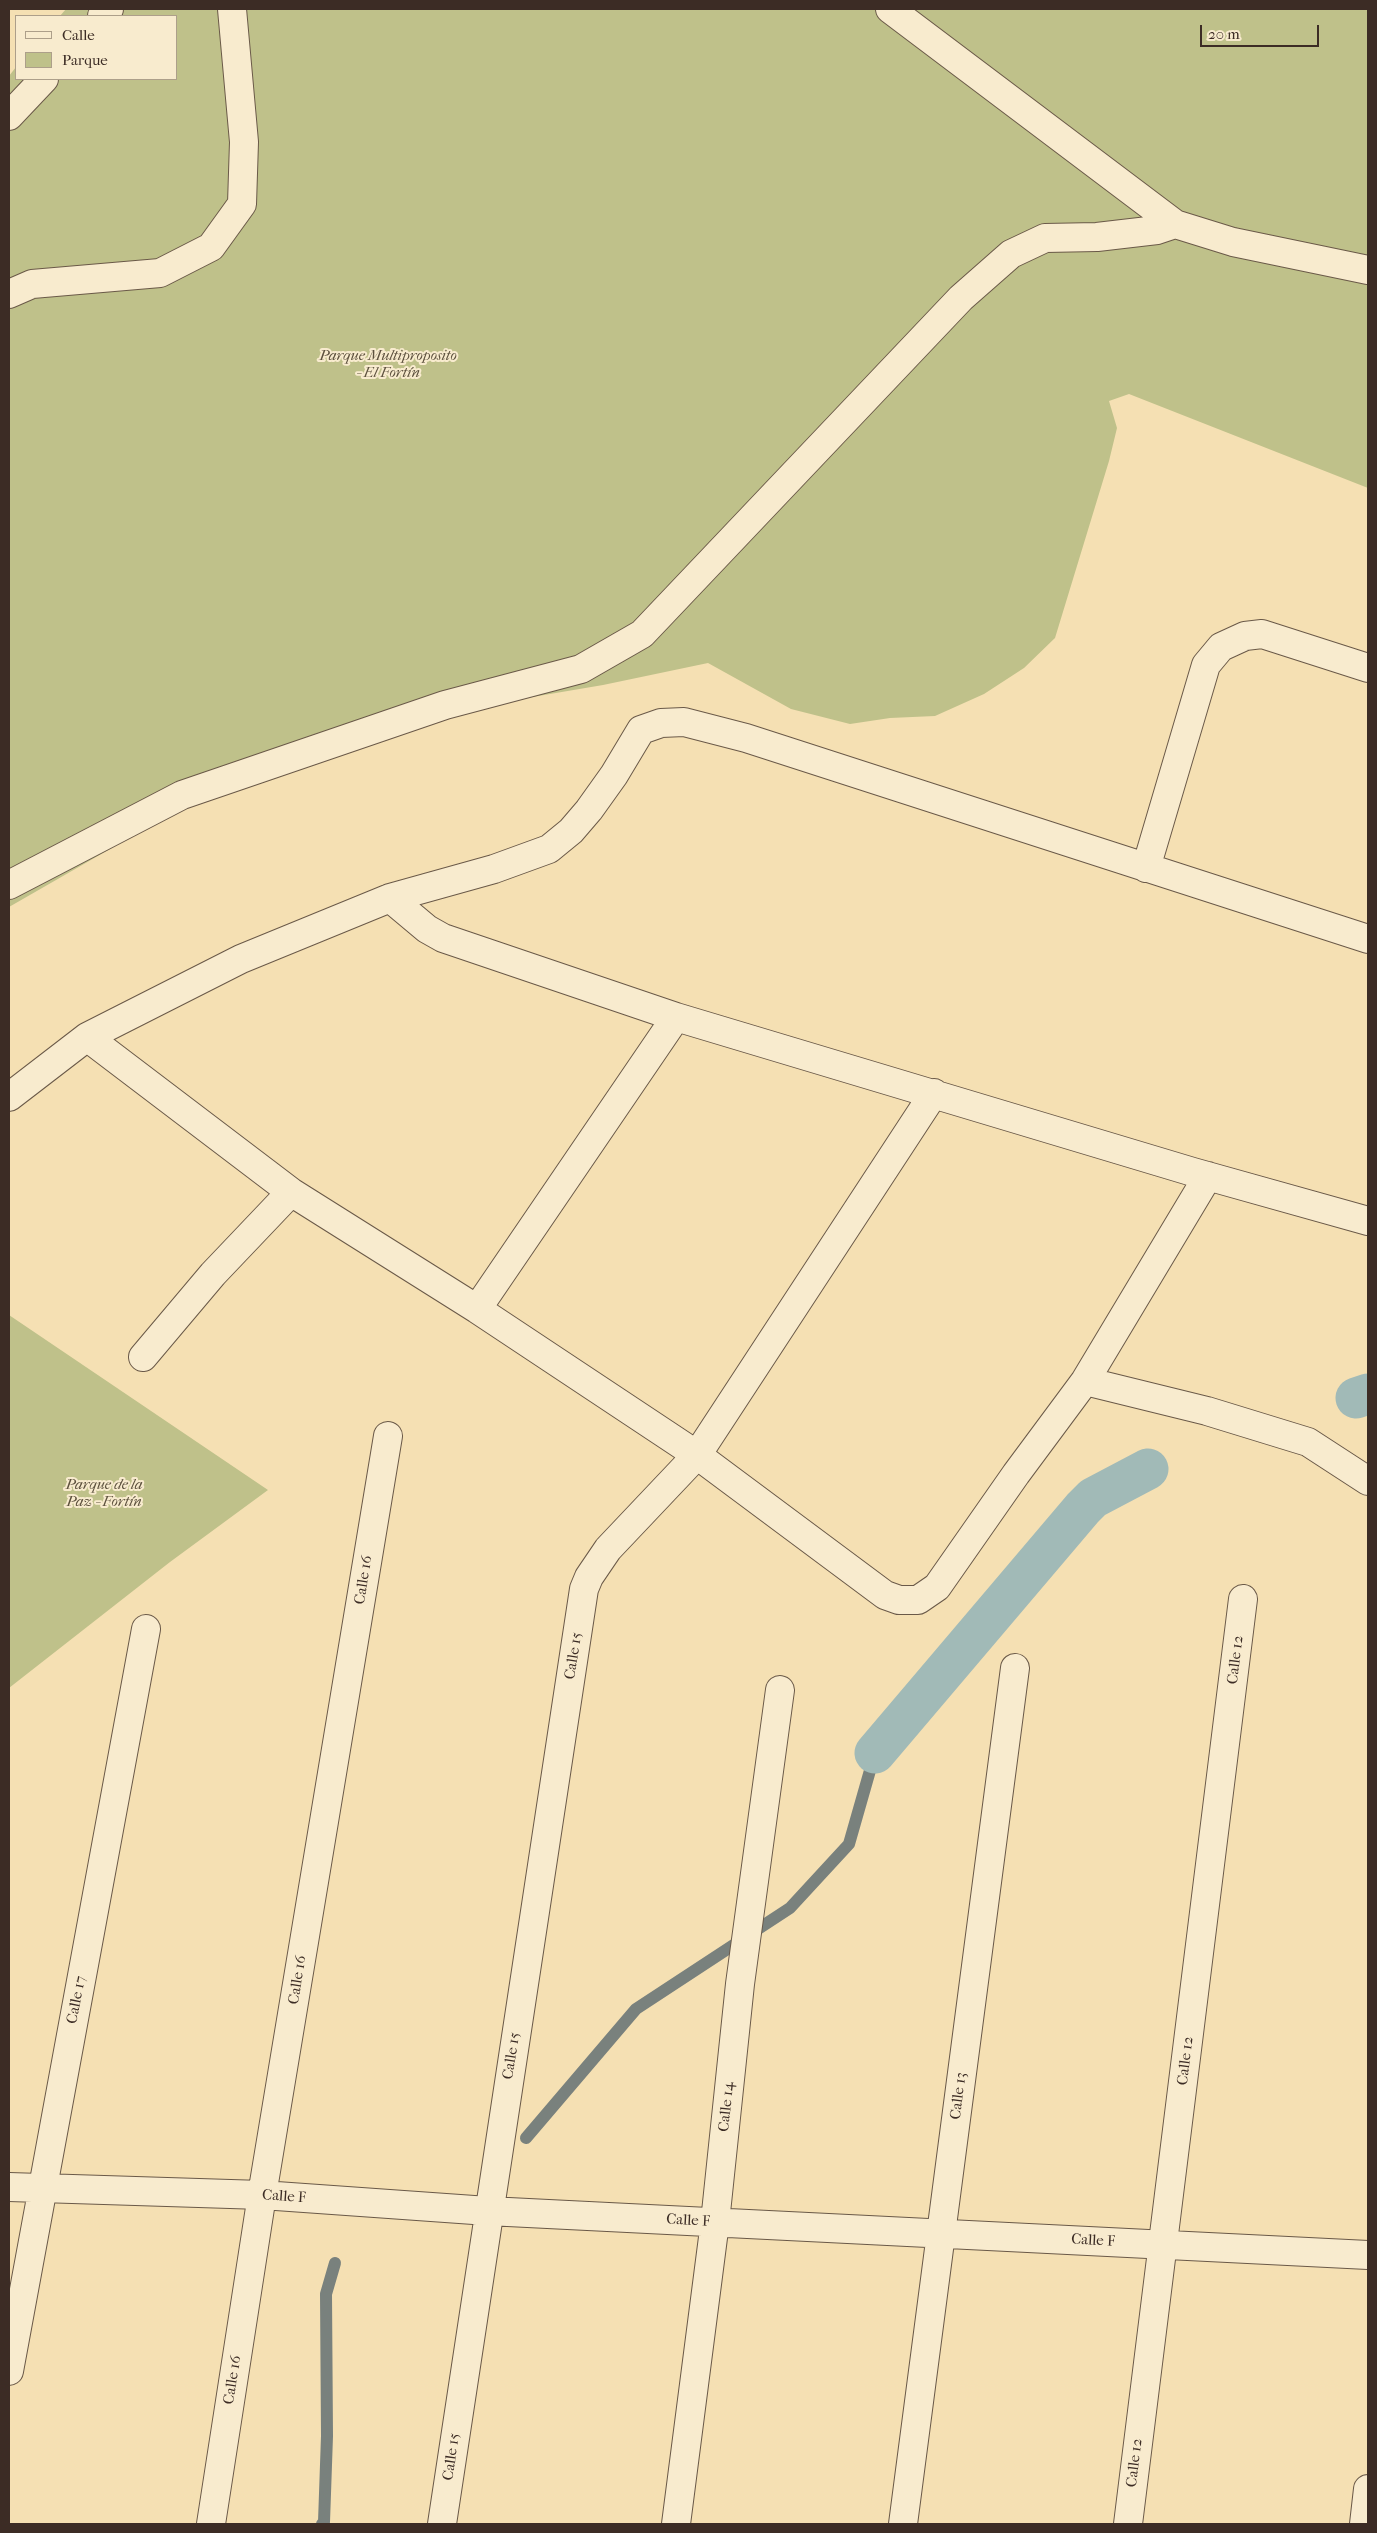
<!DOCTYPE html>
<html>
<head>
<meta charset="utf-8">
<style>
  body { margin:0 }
  #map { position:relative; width:1377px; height:2533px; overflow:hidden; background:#f5e0b3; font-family:"IM FELL French Canon",serif }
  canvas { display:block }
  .frame { position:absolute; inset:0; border:10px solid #3c2c25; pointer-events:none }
  .legend { position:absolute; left:15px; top:15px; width:162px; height:65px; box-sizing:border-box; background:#f8ebce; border:1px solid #ad9f8a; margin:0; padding:6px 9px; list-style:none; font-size:15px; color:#3c2c25 }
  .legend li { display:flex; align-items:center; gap:10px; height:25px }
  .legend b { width:25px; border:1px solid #ad9f8a }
  .scale { position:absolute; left:1200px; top:25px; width:119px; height:22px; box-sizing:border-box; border:2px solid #3c2c25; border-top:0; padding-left:6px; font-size:15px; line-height:18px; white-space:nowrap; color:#3c2c25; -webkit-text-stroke:4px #f8ebce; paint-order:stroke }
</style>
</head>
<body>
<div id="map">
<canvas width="1377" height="2533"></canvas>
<div class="frame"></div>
<ul class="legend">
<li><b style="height:6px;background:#f8ebce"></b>Calle</li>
<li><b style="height:14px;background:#bfc18a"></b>Parque</li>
</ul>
<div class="scale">20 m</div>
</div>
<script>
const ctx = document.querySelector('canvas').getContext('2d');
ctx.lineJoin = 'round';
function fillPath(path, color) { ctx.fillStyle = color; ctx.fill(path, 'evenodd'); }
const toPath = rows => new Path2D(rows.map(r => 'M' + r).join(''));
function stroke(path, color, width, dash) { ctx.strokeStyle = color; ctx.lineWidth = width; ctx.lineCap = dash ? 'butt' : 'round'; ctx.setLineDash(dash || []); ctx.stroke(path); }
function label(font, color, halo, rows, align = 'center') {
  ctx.font = font + ' "IM FELL French Canon",serif'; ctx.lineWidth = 4; ctx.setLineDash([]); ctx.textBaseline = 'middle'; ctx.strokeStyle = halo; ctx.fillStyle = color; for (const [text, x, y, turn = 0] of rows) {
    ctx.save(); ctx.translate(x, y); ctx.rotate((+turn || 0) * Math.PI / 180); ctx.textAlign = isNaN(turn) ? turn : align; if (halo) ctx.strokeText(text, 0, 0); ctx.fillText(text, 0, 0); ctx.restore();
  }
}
const green = toPath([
  [66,9,1368,9,1368,488,1129,394,1109,401,1117,428,1109,461,1055,638,1024,668,984,694,935,716,890,718,850,724,791,709,708,663,603,685,491,704,304,764,171,814,9,907,9,76,16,67,16,79,176,79,176,16,60,16],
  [9,1315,268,1490,170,1562,9,1688]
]);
const stream = toPath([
  [526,2138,636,2009,790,1908,849,1844,875,1753],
  [322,2524,324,2522,327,2436,326,2294,335,2263]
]);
const canal = toPath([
  [1356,1398,1368,1394],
  [875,1753,1083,1508,1093,1498,1148,1469]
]);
const minor = toPath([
  [890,9,1175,224,1233,242,1368,270],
  [102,16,109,9],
  [9,116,44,79],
  [9,294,32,284,160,273,211,247,242,204,244,142,232,9],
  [1146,868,1206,665,1221,647,1245,636,1262,634,1368,668],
  [9,885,182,795,445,705,581,669,642,634,961,298,1011,254,1045,238,1097,237,1157,230,1175,224],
  [390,898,427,929,443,938,676,1017,1193,1172,1368,1221],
  [87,1037,291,1192,477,1309,697,1455,934,1093],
  [9,1097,87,1037,241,959,390,898,494,869,549,849,571,831,589,810,614,775,641,730,661,723,684,722,746,738,1368,939],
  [477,1309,676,1017],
  [143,1357,213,1274,291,1192],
  [1085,1381,1207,1411,1308,1442,1368,1481],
  [9,2187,262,2195,488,2211,1368,2255],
  [9,2371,146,1629],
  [211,2524,262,2195,388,1436],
  [442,2524,584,1589,589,1577,608,1549,697,1455,885,1595,899,1600,918,1600,937,1587,1016,1474,1085,1381,1208,1176],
  [676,2524,715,2222,740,1984,780,1690],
  [903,2524,1015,1668],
  [1128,2524,1243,1599],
  [1364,2524,1368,2489]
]);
const parkNames = [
  ["Parque Multiproposito",388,356],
  ["- El Fortín",388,373],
  ["Parque de la",104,1485],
  ["Paz - Fortín",104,1502]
];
const streetNames = [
  ["Calle 16",364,1580,-81],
  ["Calle 15",574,1656,-81],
  ["Calle 12",1236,1660,-83],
  ["Calle 16",298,1980,-81],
  ["Calle 17",77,2000,-79],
  ["Calle 15",512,2056,-81],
  ["Calle 12",1186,2061,-83],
  ["Calle 13",959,2096,-83],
  ["Calle 14",727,2107,-84],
  ["Calle F",284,2197,4],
  ["Calle F",688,2221,3],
  ["Calle F",1093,2241,3],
  ["Calle 16",233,2380,-81],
  ["Calle 15",452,2457,-82],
  ["Calle 12",1135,2463,-83]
];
fillPath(green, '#bfc18a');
stroke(stream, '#79817d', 12);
stroke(canal, '#a1bab7', 41);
stroke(minor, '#6a5948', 30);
stroke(minor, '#f8ebce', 28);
label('italic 15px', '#5d513e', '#f8ebce', parkNames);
label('15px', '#3c2c25', '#f8ebce', streetNames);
</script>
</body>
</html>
